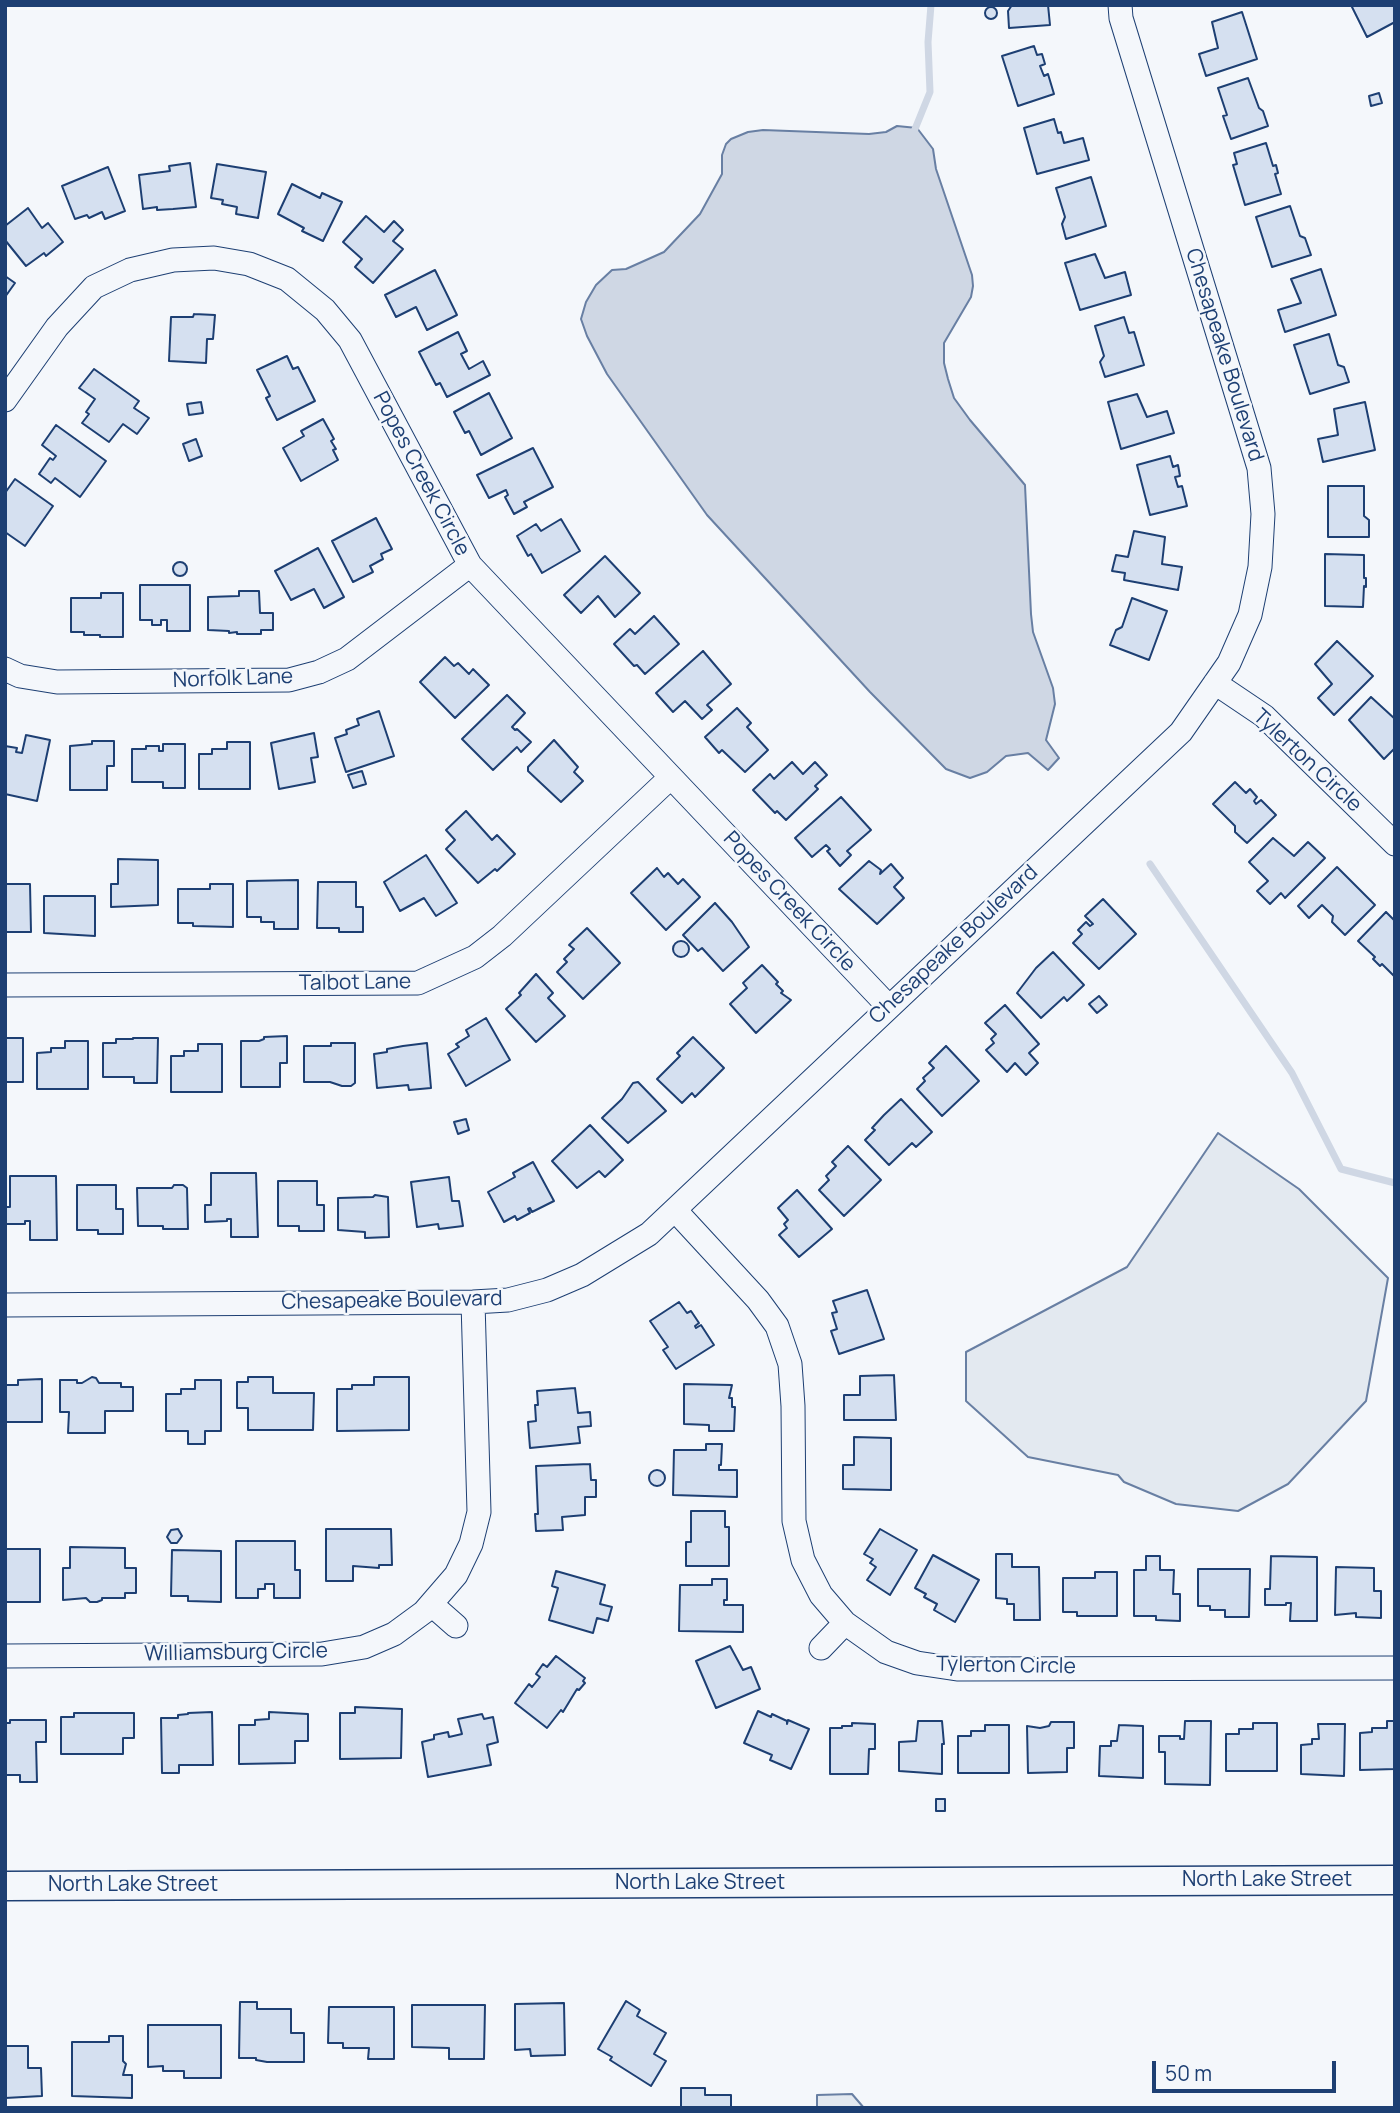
<!DOCTYPE html>
<html>
<head>
<meta charset="utf-8">
<style>
  body { margin:0 }
  #map { position:relative; width:1400px; height:2113px; overflow:hidden; background:#f4f7fb; font-family:Manrope,sans-serif }
  canvas { display:block }
  .frame { position:absolute; inset:0; border:7px solid #1d3f73; pointer-events:none }
  .scale { position:absolute; left:1152px; top:2061px; width:184px; height:32px; box-sizing:border-box; border:4px solid #1d3f73; border-top:0; padding-left:9px; font-size:21px; line-height:24px; white-space:nowrap; color:#1d3f73; -webkit-text-stroke:5px #f4f7fb; paint-order:stroke }
</style>
</head>
<body>
<div id="map">
<canvas width="1400" height="2113"></canvas>
<div class="frame"></div>
<div class="scale">50 m</div>
</div>
<script>
const ctx = document.querySelector('canvas').getContext('2d');
ctx.lineJoin = 'round';
function fillPath(path, color) { ctx.fillStyle = color; ctx.fill(path, 'evenodd'); }
const toPath = rows => new Path2D(rows.map(r => 'M' + r).join(''));
function stroke(path, color, width, dash) { ctx.strokeStyle = color; ctx.lineWidth = width; ctx.lineCap = dash ? 'butt' : 'round'; ctx.setLineDash(dash || []); ctx.stroke(path); }
function label(font, color, halo, rows, align = 'center') {
  ctx.font = font + ' Manrope,sans-serif'; ctx.lineWidth = 5; ctx.setLineDash([]); ctx.textBaseline = 'middle'; ctx.strokeStyle = halo; ctx.fillStyle = color; for (const [text, x, y, turn = 0] of rows) {
    ctx.save(); ctx.translate(x, y); ctx.rotate((+turn || 0) * Math.PI / 180); ctx.textAlign = isNaN(turn) ? turn : align; if (halo) ctx.strokeText(text, 0, 0); ctx.fillText(text, 0, 0); ctx.restore();
  }
}
const green = toPath([
  [1218,1133,1299,1189,1388,1278,1366,1401,1288,1484,1238,1511,1176,1504,1124,1482,1118,1475,1028,1457,966,1401,966,1352,1127,1267,1218,1133],
  [852,2094,864,2108,817,2108,817,2095,852,2094]
]);
const water = toPath([
  [897,126,917,128,933,149,936,169,972,275,973,286,971,297,944,343,944,363,948,379,954,398,970,420,1025,485,1031,614,1033,632,1053,688,1055,704,1046,740,1059,758,1048,770,1028,753,1006,756,987,772,970,778,946,769,870,692,707,515,607,374,587,336,581,319,586,302,596,285,612,270,626,269,664,252,700,214,722,174,722,155,726,144,731,139,748,132,763,130,869,134,886,132,897,126]
]);
const stream = toPath([
  [913,134,930,92,928,42,931,5],
  [1150,864,1292,1073,1341,1169,1395,1183]
]);
const building = toPath([
  [1048,5,1050,25,1009,28,1008,11,1012,5,1048,5],
  [1351,5,1395,5,1395,22,1367,37,1351,5],
  '985 13a6 6 0 1 1 12 0a6 6 0 1 1-12 0Z',
  [1242,12,1257,59,1206,76,1199,54,1218,48,1212,22,1242,12],
  [1034,46,1037,55,1042,54,1045,64,1040,66,1044,76,1048,74,1054,94,1018,106,1002,56,1034,46],
  [1248,78,1259,108,1263,111,1268,126,1231,139,1223,116,1227,115,1218,88,1248,78],
  [1379,93,1382,103,1371,106,1369,96,1379,93],
  [1054,119,1058,133,1061,132,1064,143,1083,138,1089,160,1037,174,1024,128,1054,119],
  [1266,143,1273,166,1276,165,1278,173,1275,174,1281,194,1245,205,1233,165,1237,164,1234,153,1266,143],
  [190,163,196,207,173,209,157,210,157,207,143,209,139,175,170,171,169,166,190,163],
  [217,164,266,172,258,218,236,214,237,207,222,204,223,200,211,198,217,164],
  [108,167,125,211,105,219,102,212,89,218,87,215,75,219,62,186,108,167],
  [1091,177,1106,226,1066,239,1062,224,1065,217,1056,188,1091,177],
  [292,184,320,198,322,193,342,202,323,241,302,231,304,228,278,214,292,184],
  [1290,206,1300,236,1305,238,1311,255,1272,267,1256,217,1290,206],
  [28,208,42,228,48,223,63,242,46,256,44,253,26,266,5,240,5,226,28,208],
  [366,216,384,232,394,221,403,230,393,241,403,249,373,283,355,267,362,259,343,242,366,216],
  [1095,254,1105,278,1125,272,1131,295,1080,310,1065,263,1095,254],
  [1321,269,1336,315,1285,332,1278,310,1301,303,1291,279,1321,269],
  [435,270,457,315,427,330,416,307,396,317,385,295,435,270],
  [5,276,15,283,5,297,5,276],
  [194,314,215,315,213,339,207,339,206,363,169,361,171,317,193,317,194,314],
  [1124,317,1129,333,1134,332,1144,365,1105,377,1100,362,1104,356,1095,326,1124,317],
  [458,332,467,351,461,354,469,369,483,361,490,375,447,397,440,383,436,385,419,352,458,332],
  [1329,334,1338,365,1344,367,1349,382,1310,394,1294,345,1329,334],
  [287,356,293,369,298,367,315,401,277,420,266,398,270,396,257,370,287,356],
  [94,369,139,401,134,408,149,418,137,434,123,424,109,442,82,423,89,414,86,412,95,399,79,388,94,369],
  [489,393,512,438,481,455,469,431,465,433,454,412,489,393],
  [1137,394,1147,417,1167,411,1174,433,1121,449,1108,402,1137,394],
  [201,402,203,413,189,415,187,404,201,402],
  [1365,402,1375,450,1323,462,1318,439,1338,435,1334,409,1365,402],
  [323,419,334,439,331,441,336,449,333,450,338,460,301,481,283,448,304,436,301,431,323,419],
  [56,425,106,461,80,497,55,478,51,483,39,474,50,458,53,460,56,456,42,445,56,425],
  [196,439,202,456,189,461,183,444,196,439],
  [533,448,553,487,524,502,527,507,514,514,505,497,508,495,506,490,489,498,477,475,533,448],
  [1170,456,1173,467,1178,465,1180,476,1175,477,1178,487,1182,486,1187,506,1150,515,1137,465,1170,456],
  [15,479,53,506,25,546,5,532,5,493,15,479],
  [1328,486,1364,486,1364,516,1369,520,1369,537,1328,537,1328,486],
  [376,518,392,549,381,554,383,559,370,566,373,572,353,582,332,541,376,518],
  [561,519,580,551,542,573,531,554,528,556,517,536,536,524,541,531,561,519],
  [1134,531,1165,537,1162,564,1182,567,1178,590,1124,580,1125,573,1112,571,1116,555,1128,557,1134,531],
  [318,548,344,597,324,608,314,589,291,600,275,571,318,548],
  [1325,554,1364,555,1364,578,1366,578,1366,587,1364,586,1363,607,1325,606,1325,554],
  [605,556,640,593,615,617,598,596,581,613,564,595,605,556],
  '173 569a7 7 0 1 1 14 0a7 7 0 1 1-14 0Z',
  [140,585,190,585,190,631,167,631,167,620,161,620,161,625,152,625,152,620,140,620,140,585],
  [239,591,259,591,260,613,273,613,273,630,261,630,261,634,237,634,237,632,229,633,229,631,208,630,208,597,239,596,239,591],
  [101,593,123,593,123,637,100,637,100,635,84,635,84,632,71,632,71,598,101,598,101,593],
  [1132,598,1167,611,1149,660,1110,645,1116,630,1122,627,1132,598],
  [654,616,679,644,645,674,637,665,634,666,614,644,630,629,635,634,654,616],
  [1337,641,1373,676,1334,715,1318,698,1332,684,1315,664,1337,641],
  [703,651,731,684,707,705,712,710,702,719,685,701,673,712,656,693,703,651],
  [445,657,454,666,458,663,469,674,473,669,489,685,455,718,420,682,445,657],
  [507,695,525,713,512,727,515,730,517,729,531,742,521,752,517,747,493,770,462,739,507,695],
  [1371,697,1395,719,1395,748,1384,759,1349,720,1371,697],
  [737,708,751,723,747,727,768,750,745,772,722,750,719,753,705,737,737,708],
  [379,711,394,756,346,772,335,738,347,734,346,730,359,725,357,719,379,711],
  [314,733,318,757,311,758,315,782,279,789,271,743,314,733],
  [26,735,50,740,37,801,5,794,5,746,17,748,16,752,22,753,26,735],
  [554,740,578,767,574,772,583,781,561,802,528,771,528,767,554,740],
  [92,741,114,741,114,766,107,766,107,790,70,790,70,746,92,744,92,741],
  [227,742,250,742,250,789,199,789,199,754,212,754,212,749,227,749,227,742],
  [163,744,185,744,185,788,163,788,163,782,132,782,132,749,146,749,146,746,159,746,159,751,163,751,163,744],
  [792,762,803,774,815,762,827,775,815,786,818,789,786,820,777,811,775,813,753,790,770,774,774,779,792,762],
  [362,771,366,784,353,788,348,775,362,771],
  [1235,782,1246,793,1250,789,1257,797,1254,801,1256,804,1261,800,1276,815,1247,843,1235,832,1235,826,1213,804,1235,782],
  [841,797,871,830,847,851,851,855,840,866,827,851,830,849,826,845,812,857,795,838,841,797],
  [466,811,492,840,497,835,515,854,497,871,495,869,478,883,446,849,455,840,446,830,466,811],
  [1273,838,1294,856,1308,842,1325,858,1285,898,1281,893,1270,904,1257,891,1268,881,1249,862,1273,838],
  [426,855,457,903,436,916,424,898,400,911,384,882,426,855],
  [118,859,158,860,158,905,111,907,111,884,118,884,118,859],
  [869,861,881,870,880,874,891,864,903,878,894,887,904,898,877,924,839,889,869,861],
  [1337,867,1375,905,1345,935,1332,922,1333,916,1322,905,1309,918,1298,906,1337,867],
  [657,868,664,877,668,873,678,884,683,879,700,897,666,930,631,893,657,868],
  [298,880,298,929,274,929,274,922,261,922,261,917,247,917,247,881,298,880],
  [318,882,356,882,356,907,363,907,363,932,339,932,339,928,317,928,318,882],
  [5,884,30,884,31,932,6,932,5,884],
  [210,884,233,884,233,927,193,926,193,923,178,923,178,889,210,889,210,884],
  [44,896,95,896,95,936,44,933,44,896],
  [1103,899,1136,934,1099,969,1073,943,1082,934,1078,930,1086,922,1090,926,1093,924,1085,916,1103,899],
  [715,903,732,922,749,947,723,971,702,948,698,951,683,935,715,903],
  [1386,912,1395,921,1395,977,1382,964,1380,966,1373,959,1375,957,1358,941,1386,912],
  [587,928,620,963,583,999,557,972,567,962,564,959,574,949,569,945,587,928],
  '673 949a8 8 0 1 1 16 0a8 8 0 1 1-16 0Z',
  [1053,952,1084,985,1067,1001,1064,997,1041,1018,1017,993,1036,968,1053,952],
  [762,965,778,982,776,984,783,991,781,993,791,1000,756,1033,730,1004,747,988,743,983,762,965],
  [536,974,553,993,548,998,565,1016,536,1042,506,1009,521,995,519,993,536,974],
  [1099,996,1107,1005,1097,1013,1089,1004,1099,996],
  [1005,1005,1039,1044,1029,1053,1038,1063,1026,1075,1015,1063,1007,1072,986,1050,994,1043,991,1039,996,1034,985,1023,1005,1005],
  [486,1018,510,1060,466,1086,448,1054,459,1047,456,1044,469,1036,466,1030,486,1018],
  [287,1036,287,1063,280,1063,280,1087,241,1087,241,1041,259,1041,264,1039,264,1037,287,1036],
  [693,1037,724,1068,695,1097,692,1093,682,1103,657,1079,680,1056,677,1053,693,1037],
  [5,1038,23,1038,23,1082,5,1082,5,1038],
  [133,1038,158,1038,157,1083,134,1083,134,1077,103,1077,103,1043,116,1043,116,1039,133,1039,133,1038],
  [65,1041,88,1041,88,1089,37,1089,37,1053,51,1052,51,1048,65,1048,65,1041],
  [331,1043,355,1043,355,1083,351,1086,342,1086,330,1082,304,1082,304,1046,331,1046,331,1043],
  [427,1043,431,1088,409,1090,408,1085,377,1088,374,1054,387,1052,387,1049,403,1046,427,1043],
  [198,1044,222,1044,222,1092,171,1092,171,1056,184,1056,184,1051,198,1051,198,1044],
  [946,1046,979,1081,942,1116,917,1089,925,1081,923,1078,934,1068,929,1063,946,1046],
  [638,1082,666,1111,628,1143,602,1118,622,1099,633,1083,638,1082],
  [901,1099,932,1132,916,1147,912,1143,889,1165,865,1140,875,1130,872,1128,884,1115,901,1099],
  [466,1119,469,1130,458,1134,454,1122,466,1119],
  [590,1125,623,1160,605,1177,599,1171,577,1188,552,1161,590,1125],
  [848,1146,881,1180,844,1216,819,1190,829,1180,826,1176,836,1166,832,1162,848,1146],
  [533,1162,554,1201,532,1212,530,1208,528,1209,530,1213,517,1220,515,1216,504,1222,488,1192,515,1177,513,1173,533,1162],
  [211,1173,256,1173,258,1237,231,1237,231,1219,227,1219,227,1221,205,1222,205,1205,211,1205,211,1173],
  [10,1176,56,1176,57,1240,30,1240,30,1221,25,1221,25,1224,5,1224,5,1207,10,1207,10,1176],
  [449,1177,452,1201,459,1201,463,1226,439,1229,438,1224,417,1227,411,1182,449,1177],
  [278,1181,317,1181,317,1205,324,1205,324,1231,299,1231,299,1226,278,1226,278,1181],
  [77,1185,116,1185,116,1209,123,1209,123,1234,98,1234,98,1230,77,1230,77,1185],
  [174,1185,183,1185,187,1188,188,1229,163,1229,163,1226,138,1226,137,1188,172,1188,174,1185],
  [797,1190,832,1229,799,1257,779,1235,787,1228,784,1224,788,1220,778,1208,797,1190],
  [375,1195,388,1197,389,1237,365,1238,365,1232,338,1230,338,1198,373,1197,375,1195],
  [867,1290,884,1339,839,1354,831,1331,837,1329,832,1313,837,1312,833,1301,867,1290],
  [679,1302,687,1313,691,1311,699,1323,695,1326,696,1328,701,1325,714,1345,676,1369,663,1350,668,1347,650,1321,679,1302],
  [894,1375,896,1420,844,1420,844,1395,860,1395,860,1376,894,1375],
  [92,1377,96,1378,99,1383,121,1383,121,1387,133,1387,133,1411,105,1411,105,1433,68,1433,69,1412,60,1412,60,1380,77,1380,77,1383,82,1383,92,1377],
  [248,1377,273,1377,273,1393,314,1393,313,1430,248,1430,248,1408,237,1408,237,1382,248,1382,248,1377],
  [374,1377,409,1377,409,1430,337,1431,337,1389,352,1389,352,1385,374,1385,374,1377],
  [42,1379,42,1422,5,1422,5,1380,6,1385,18,1385,18,1380,42,1379],
  [195,1380,221,1380,221,1431,205,1431,205,1444,188,1444,188,1431,166,1431,166,1394,181,1394,181,1389,195,1389,195,1380],
  [684,1384,732,1385,729,1398,732,1398,732,1407,735,1407,734,1431,709,1431,709,1425,684,1424,684,1384],
  [575,1388,578,1413,590,1412,591,1426,578,1427,580,1443,530,1448,528,1422,536,1421,535,1405,538,1405,537,1391,575,1388],
  [854,1437,891,1438,891,1490,843,1489,843,1465,854,1465,854,1437],
  [706,1444,722,1444,721,1465,719,1465,719,1470,737,1470,737,1497,673,1495,674,1450,706,1450,706,1444],
  [590,1464,591,1480,596,1480,596,1497,585,1497,585,1515,562,1517,563,1530,536,1531,535,1514,538,1514,536,1466,590,1464],
  '649 1478a8 8 0 1 1 16 0a8 8 0 1 1-16 0Z',
  [691,1511,725,1511,725,1527,729,1527,729,1566,686,1566,686,1542,691,1542,691,1511],
  [178,1529,182,1536,177,1543,171,1543,167,1537,171,1530,178,1529],
  [326,1529,391,1529,392,1565,379,1565,379,1568,353,1566,353,1581,326,1581,326,1529],
  [880,1529,917,1550,890,1595,867,1580,876,1567,870,1563,873,1559,864,1554,880,1529],
  [236,1541,295,1541,295,1570,300,1570,300,1598,274,1598,274,1584,265,1584,265,1589,258,1589,258,1598,236,1598,236,1541],
  [70,1547,125,1548,125,1568,136,1568,136,1593,125,1593,125,1598,102,1598,102,1600,97,1602,90,1602,86,1598,63,1600,63,1568,70,1568,70,1547],
  [5,1549,40,1549,40,1602,5,1602,5,1549],
  [172,1550,221,1551,221,1602,188,1601,188,1596,171,1596,172,1550],
  [996,1554,1012,1554,1012,1567,1039,1567,1040,1620,1014,1620,1014,1604,1007,1604,1007,1599,996,1598,996,1554],
  [933,1555,979,1580,955,1622,934,1610,937,1604,924,1597,926,1594,915,1588,933,1555],
  [1146,1556,1160,1556,1160,1570,1174,1570,1173,1594,1180,1594,1180,1621,1156,1620,1156,1616,1134,1616,1134,1570,1146,1570,1146,1556],
  [1271,1556,1317,1557,1317,1621,1290,1621,1291,1603,1286,1603,1286,1605,1265,1605,1265,1589,1270,1589,1271,1556],
  [1336,1567,1374,1568,1374,1591,1381,1591,1381,1618,1356,1617,1356,1613,1335,1615,1336,1567],
  [1198,1569,1250,1569,1249,1617,1225,1617,1225,1610,1210,1610,1210,1606,1198,1606,1198,1569],
  [556,1571,605,1585,600,1604,612,1607,608,1621,597,1618,593,1633,549,1620,558,1588,552,1586,556,1571],
  [1095,1572,1117,1572,1117,1616,1077,1616,1077,1612,1063,1612,1063,1578,1095,1578,1095,1572],
  [712,1579,727,1579,727,1600,724,1600,724,1605,743,1605,743,1632,679,1631,680,1585,712,1585,712,1579],
  [730,1646,743,1670,751,1667,760,1689,716,1708,696,1661,730,1646],
  [556,1656,585,1678,583,1681,585,1683,579,1690,577,1689,563,1712,561,1710,547,1728,515,1703,529,1684,532,1687,540,1677,536,1674,543,1664,547,1667,556,1656],
  [355,1707,402,1709,401,1758,340,1759,340,1713,355,1713,355,1707],
  [758,1711,771,1717,772,1714,787,1721,787,1724,788,1720,809,1729,791,1769,770,1760,772,1755,744,1743,758,1711],
  [212,1712,213,1765,179,1765,179,1773,162,1773,161,1718,178,1718,178,1715,188,1714,188,1713,212,1712],
  [269,1712,308,1714,308,1741,295,1741,295,1763,239,1764,239,1725,255,1725,255,1720,269,1719,269,1712],
  [74,1713,134,1713,134,1738,123,1738,123,1754,61,1754,61,1717,74,1717,74,1713],
  [482,1714,484,1719,493,1717,498,1742,487,1745,491,1765,428,1777,422,1742,434,1739,434,1735,448,1732,449,1737,462,1734,458,1719,482,1714],
  [10,1720,46,1720,46,1742,36,1742,37,1782,20,1782,20,1775,5,1775,5,1723,10,1723,10,1720],
  [918,1721,942,1721,944,1744,942,1744,942,1774,899,1771,899,1742,916,1741,918,1721],
  [1185,1721,1211,1721,1210,1785,1165,1784,1165,1752,1159,1752,1159,1736,1180,1736,1180,1739,1184,1739,1185,1721],
  [1387,1721,1395,1721,1395,1769,1360,1770,1360,1733,1372,1732,1372,1728,1387,1728,1387,1721],
  [1051,1722,1074,1722,1074,1748,1067,1748,1067,1772,1028,1773,1027,1726,1040,1728,1049,1726,1051,1722],
  [852,1723,875,1724,875,1749,869,1749,868,1774,830,1774,830,1728,842,1728,842,1726,852,1726,852,1723],
  [1253,1723,1277,1723,1277,1771,1226,1771,1226,1734,1239,1734,1239,1729,1253,1729,1253,1723],
  [1318,1724,1345,1724,1344,1776,1301,1774,1301,1745,1312,1744,1312,1739,1319,1739,1318,1724],
  [985,1725,1009,1725,1009,1773,958,1773,958,1736,971,1736,971,1731,985,1731,985,1725],
  [1119,1725,1143,1726,1143,1778,1099,1776,1100,1746,1111,1746,1111,1741,1117,1741,1119,1725],
  [936,1799,945,1799,945,1811,936,1811,936,1799],
  [626,2001,640,2010,637,2016,666,2033,654,2054,666,2061,651,2086,610,2060,612,2057,598,2049,626,2001],
  [240,2002,257,2002,257,2009,291,2009,291,2033,304,2033,304,2062,267,2062,256,2060,256,2058,239,2058,240,2002],
  [564,2003,565,2055,531,2056,530,2049,515,2050,515,2004,564,2003],
  [412,2005,485,2005,484,2059,449,2059,449,2048,412,2047,412,2005],
  [329,2007,394,2007,394,2059,368,2059,369,2048,343,2048,343,2043,328,2043,329,2007],
  [148,2025,221,2025,221,2078,184,2078,184,2071,163,2071,163,2066,148,2067,148,2025],
  [109,2036,123,2036,123,2061,126,2064,123,2075,132,2075,132,2098,72,2096,72,2042,109,2042,109,2036],
  [5,2046,28,2046,28,2068,41,2068,42,2096,5,2098,5,2046],
  [681,2088,705,2088,705,2095,731,2095,731,2108,681,2108,681,2088]
]);
const minor = toPath([
  [5,400,57,327,94,287,130,270,173,260,214,258,249,264,287,279,325,310,350,340,470,565,889,1007],
  [5,669,20,676,57,682,289,680,319,672,347,659,470,565],
  [1215,683,1264,716,1395,844],
  [5,985,418,983,475,957,502,936,671,777],
  [675,1210,758,1300,777,1326,790,1364,793,1406,794,1521,803,1560,821,1595,845,1623,886,1652,917,1663,957,1669,1395,1668],
  [5,1305,473,1302,508,1300,547,1290,582,1275,649,1234,1181,732,1229,663,1250,615,1260,567,1263,514,1259,468,1121,18,1120,5],
  [431,1604,456,1626],
  [821,1648,845,1623],
  [5,1656,322,1654,364,1647,394,1634,424,1612,456,1575,471,1544,479,1512,473,1302]
]);
const tertiary = toPath([
  [5,1886,1395,1880]
]);
const streetNames = [
  ["Chesapeake Boulevard",1224,355,73],
  ["Popes Creek Circle",421,474,62],
  ["Norfolk Lane",233,679,-2],
  ["Tylerton Circle",1307,761,43],
  ["Popes Creek Circle",789,902,47],
  ["Chesapeake Boulevard",954,945,-43],
  ["Talbot Lane",355,983,-1],
  ["Chesapeake Boulevard",392,1301,-1],
  ["Williamsburg Circle",236,1653,-1],
  ["Tylerton Circle",1006,1666,1],
  ["North Lake Street",1267,1880],
  ["North Lake Street",700,1883],
  ["North Lake Street",133,1885]
];
fillPath(green, '#e3e9f0');
stroke(green, '#687fa3', 2);
fillPath(water, '#cfd7e4');
stroke(water, '#687fa3', 2);
stroke(stream, '#cfd7e4', 7);
fillPath(building, '#d5e0f0');
stroke(building, '#1d3f73', 2);
stroke(minor, '#1d3f73', 25);
stroke(tertiary, '#1d3f73', 31);
stroke(minor, '#f4f7fb', 23);
stroke(tertiary, '#f4f7fb', 28);
label('21px', '#1d3f73', '#f4f7fb', streetNames);
</script>
</body>
</html>
